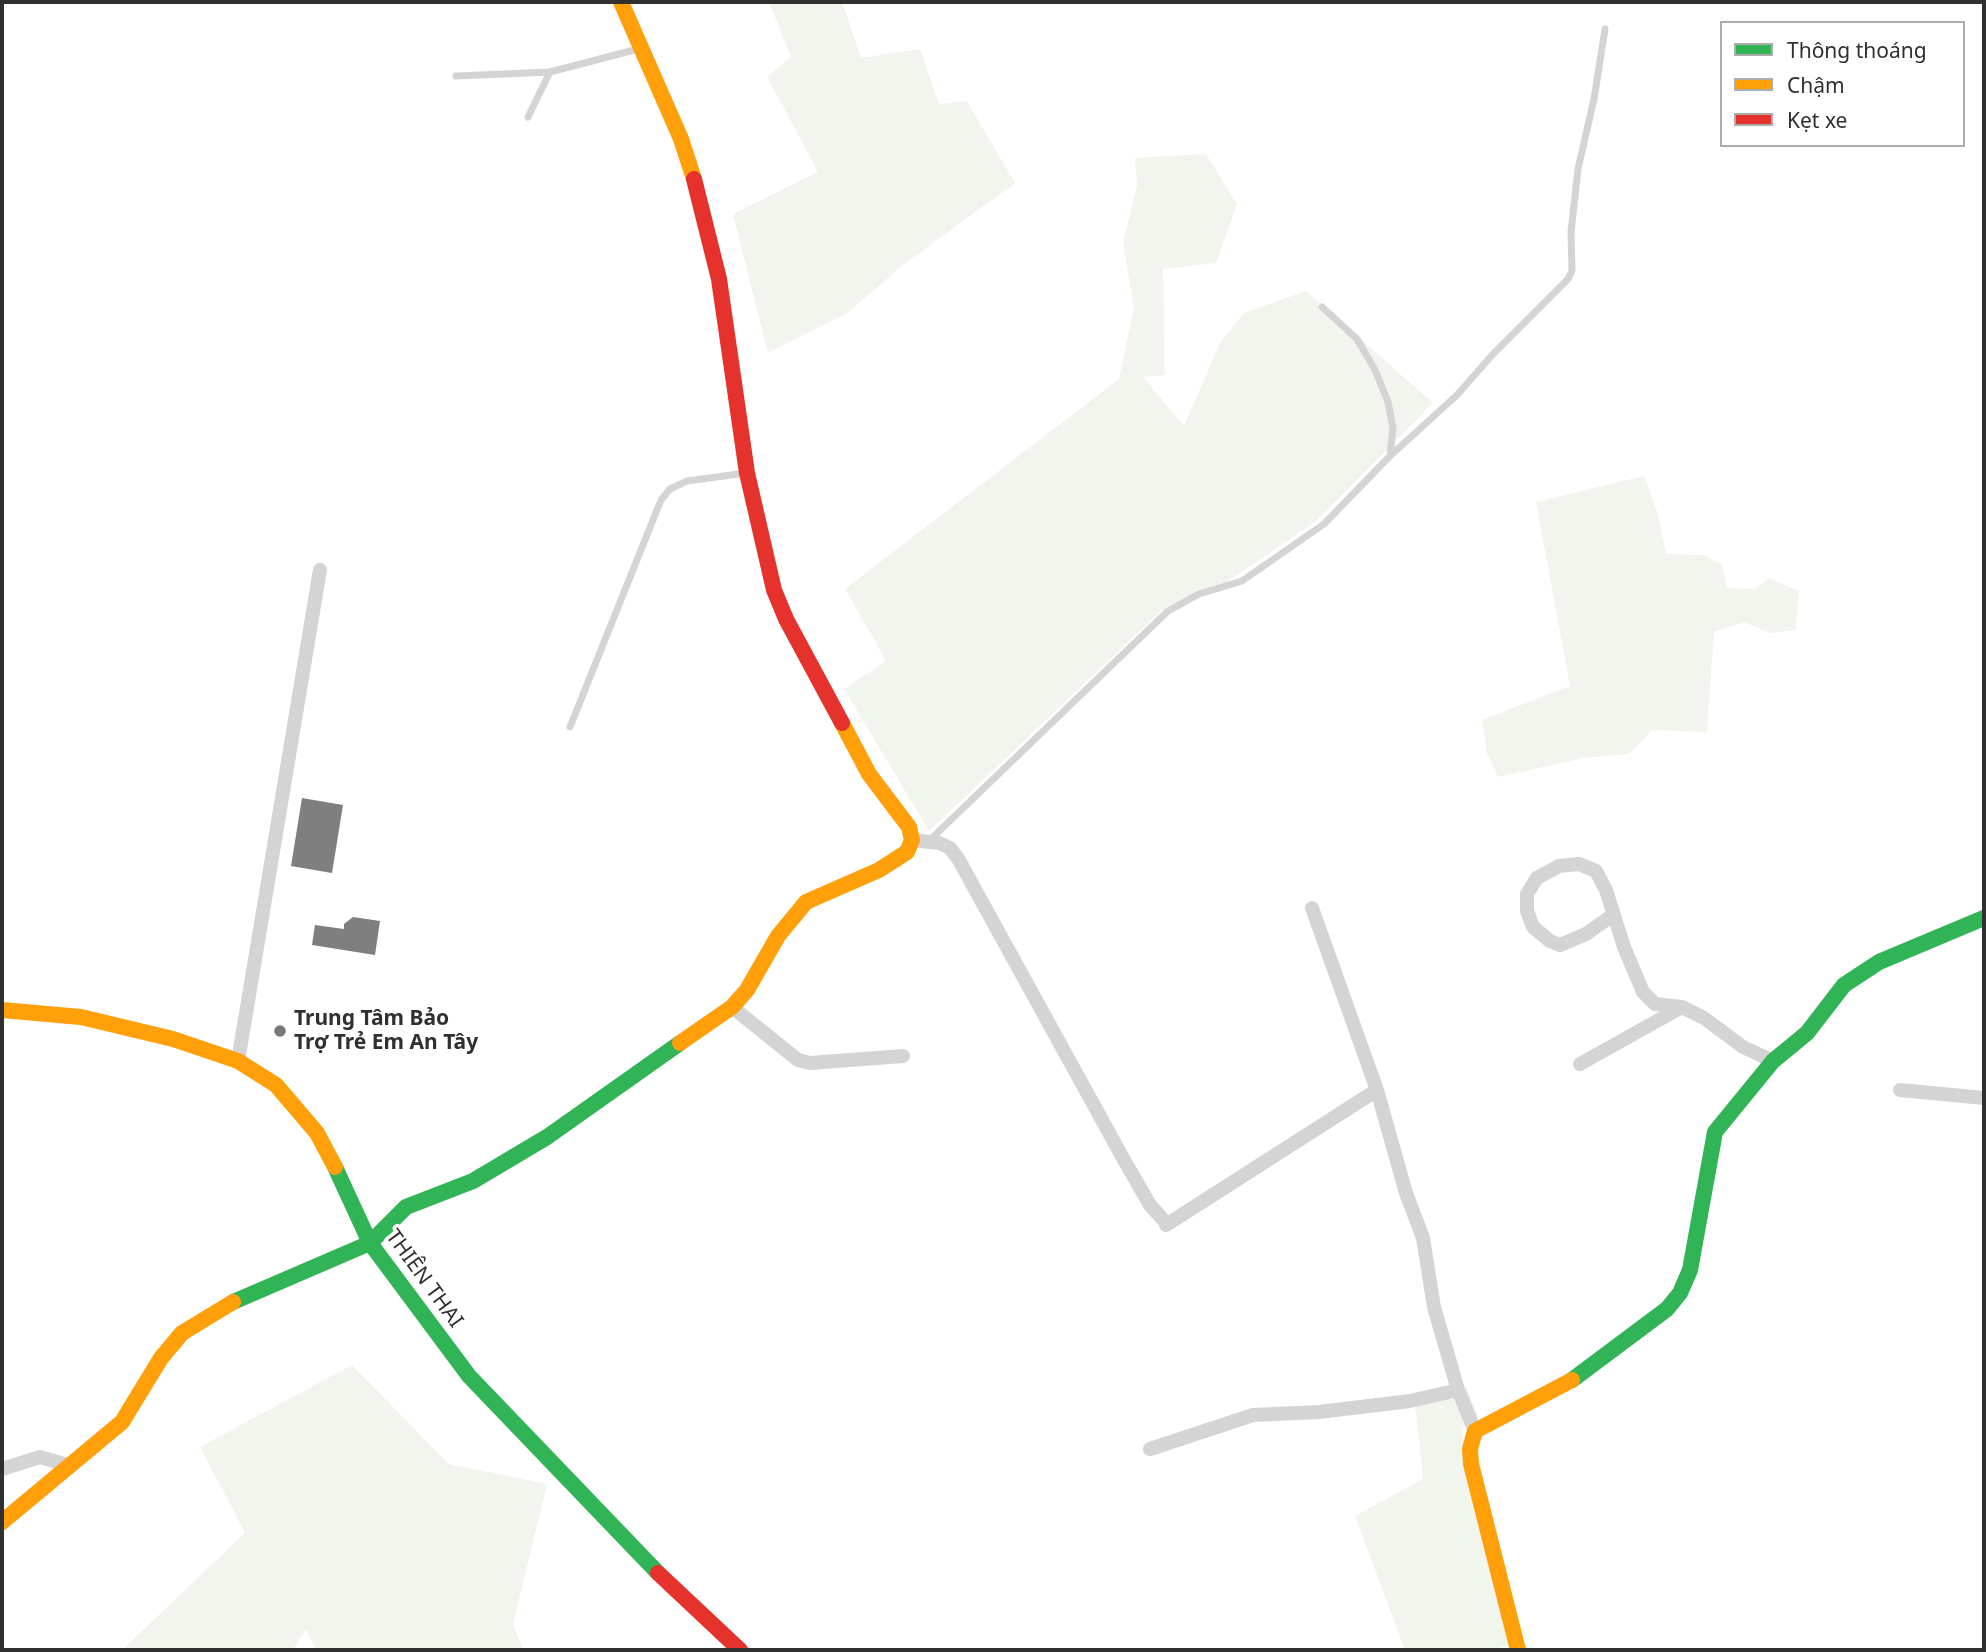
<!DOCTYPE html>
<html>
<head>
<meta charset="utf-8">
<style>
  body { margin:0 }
  #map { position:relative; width:1986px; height:1652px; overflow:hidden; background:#fff; font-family:"Noto Sans",sans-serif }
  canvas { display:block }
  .frame { position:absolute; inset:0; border:4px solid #303030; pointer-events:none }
  .legend { position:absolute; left:1720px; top:21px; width:245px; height:126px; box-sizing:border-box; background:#fff; border:2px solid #acacac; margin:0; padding:9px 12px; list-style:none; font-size:21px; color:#303030 }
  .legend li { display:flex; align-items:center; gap:14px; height:35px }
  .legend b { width:35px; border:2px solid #acacac }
</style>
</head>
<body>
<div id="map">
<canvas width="1986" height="1652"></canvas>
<div class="frame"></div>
<ul class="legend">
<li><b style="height:9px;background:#30b455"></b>Thông thoáng</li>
<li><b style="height:9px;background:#ff9f0a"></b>Chậm</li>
<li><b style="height:9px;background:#e5322d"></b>Kẹt xe</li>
</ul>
</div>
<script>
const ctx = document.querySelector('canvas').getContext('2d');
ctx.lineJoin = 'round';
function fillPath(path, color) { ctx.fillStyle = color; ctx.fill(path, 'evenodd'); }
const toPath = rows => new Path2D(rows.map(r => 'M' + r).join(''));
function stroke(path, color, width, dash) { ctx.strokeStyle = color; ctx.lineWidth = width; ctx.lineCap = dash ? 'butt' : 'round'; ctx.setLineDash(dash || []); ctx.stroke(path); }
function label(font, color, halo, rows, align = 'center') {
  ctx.font = font + ' "Noto Sans",sans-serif'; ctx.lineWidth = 7; ctx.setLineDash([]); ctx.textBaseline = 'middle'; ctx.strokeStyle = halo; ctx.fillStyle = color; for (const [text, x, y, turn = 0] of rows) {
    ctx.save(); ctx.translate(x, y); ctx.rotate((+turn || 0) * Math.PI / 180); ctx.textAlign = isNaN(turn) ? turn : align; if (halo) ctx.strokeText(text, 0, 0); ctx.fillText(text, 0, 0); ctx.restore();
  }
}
const green = toPath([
  [769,2,842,2,861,58,920,49,939,104,967,101,1015,183,904,264,846,314,768,353,733,214,818,172,767,77,791,57],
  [1206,154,1237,204,1216,263,1163,269,1165,375,1143,377,1184,426,1220,343,1244,313,1306,291,1433,403,1315,522,1228,581,1162,610,929,831,844,689,886,661,845,589,1119,379,1134,308,1123,243,1137,186,1135,158],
  [1644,476,1657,511,1666,554,1704,555,1722,565,1727,588,1755,589,1769,578,1799,591,1796,630,1769,633,1744,622,1714,632,1707,732,1652,730,1629,754,1583,758,1498,777,1487,754,1482,720,1570,686,1536,502],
  [352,1365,449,1464,547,1484,513,1624,523,1650,316,1650,306,1629,293,1650,122,1650,245,1533,200,1447],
  [1466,1386,1478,1416,1461,1429,1510,1645,1491,1650,1405,1650,1355,1516,1423,1479,1415,1404]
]);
const building = toPath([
  [302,798,343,805,332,873,291,866],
  [353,917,380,921,375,955,312,945,315,925,344,929,344,924]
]);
const lane = toPath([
  [456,76,550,72,638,49],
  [528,117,550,72],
  [1322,307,1357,339,1375,370,1388,402,1393,428,1390,456],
  [570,727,661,500,670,489,687,481,746,473],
  [931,839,1168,611,1199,594,1242,581,1324,524,1390,456,1457,395,1494,353,1568,279,1572,271,1571,232,1578,169,1594,99,1605,29]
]);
const street = toPath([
  [912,840,939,843,950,848,959,860,1123,1158,1150,1205,1167,1224],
  [1312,908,1377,1090,1406,1193,1423,1238,1434,1307,1458,1390,1475,1431],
  [1613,915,1586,934,1560,945,1550,941,1533,927,1527,911,1527,894,1537,878,1559,866,1579,864,1596,871,1606,890,1624,947,1643,992,1655,1004,1682,1007],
  [732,1007,798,1060,810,1063,903,1056],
  [238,1061,320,570],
  [1580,1064,1682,1007,1704,1018,1743,1047,1773,1061],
  [1900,1090,1984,1098],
  [1166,1225,1377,1090],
  [1150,1449,1253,1415,1319,1412,1410,1401,1458,1390],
  [2,1469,40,1457,71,1466]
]);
const fast = toPath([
  [335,1167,370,1243,469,1376,658,1573],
  [233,1302,370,1243,406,1207,473,1181,547,1137,680,1043],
  [1572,1380,1667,1309,1680,1293,1690,1270,1715,1132,1773,1061,1807,1033,1844,985,1879,962,1984,918]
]);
const slow = toPath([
  [621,2,681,139,694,179],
  [2,1010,81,1017,173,1039,238,1061,276,1085,317,1133,335,1167],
  [680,1043,732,1007,747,990,778,936,806,902,879,870,907,852,912,840,909,827,869,774,842,723],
  [2,1522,122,1422,161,1358,182,1333,233,1302],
  [1518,1650,1471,1464,1470,1449,1475,1431,1572,1380]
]);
const jam = toPath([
  [694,179,719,279,747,473,774,590,786,619,842,723],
  [658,1573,740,1650]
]);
const markers = [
  [280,1031,7,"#787878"]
];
const poiNames = [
  ["Trung Tâm Bảo",294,1019],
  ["Trợ Trẻ Em An Tây",294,1043]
];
const streetNames = [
  ["THIÊN THAI",424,1279,54]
];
fillPath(green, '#f1f5ed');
fillPath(building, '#7f7f7f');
stroke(lane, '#d4d4d4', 7);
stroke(street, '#d4d4d4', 14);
stroke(fast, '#30b455', 16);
stroke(slow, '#ff9f0a', 16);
stroke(jam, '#e5322d', 16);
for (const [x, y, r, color] of markers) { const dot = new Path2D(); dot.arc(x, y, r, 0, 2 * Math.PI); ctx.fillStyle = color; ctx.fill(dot); stroke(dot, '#fff', 2.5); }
label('bold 21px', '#303030', '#fff', poiNames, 'left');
label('21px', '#303030', '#fff', streetNames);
</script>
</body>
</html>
